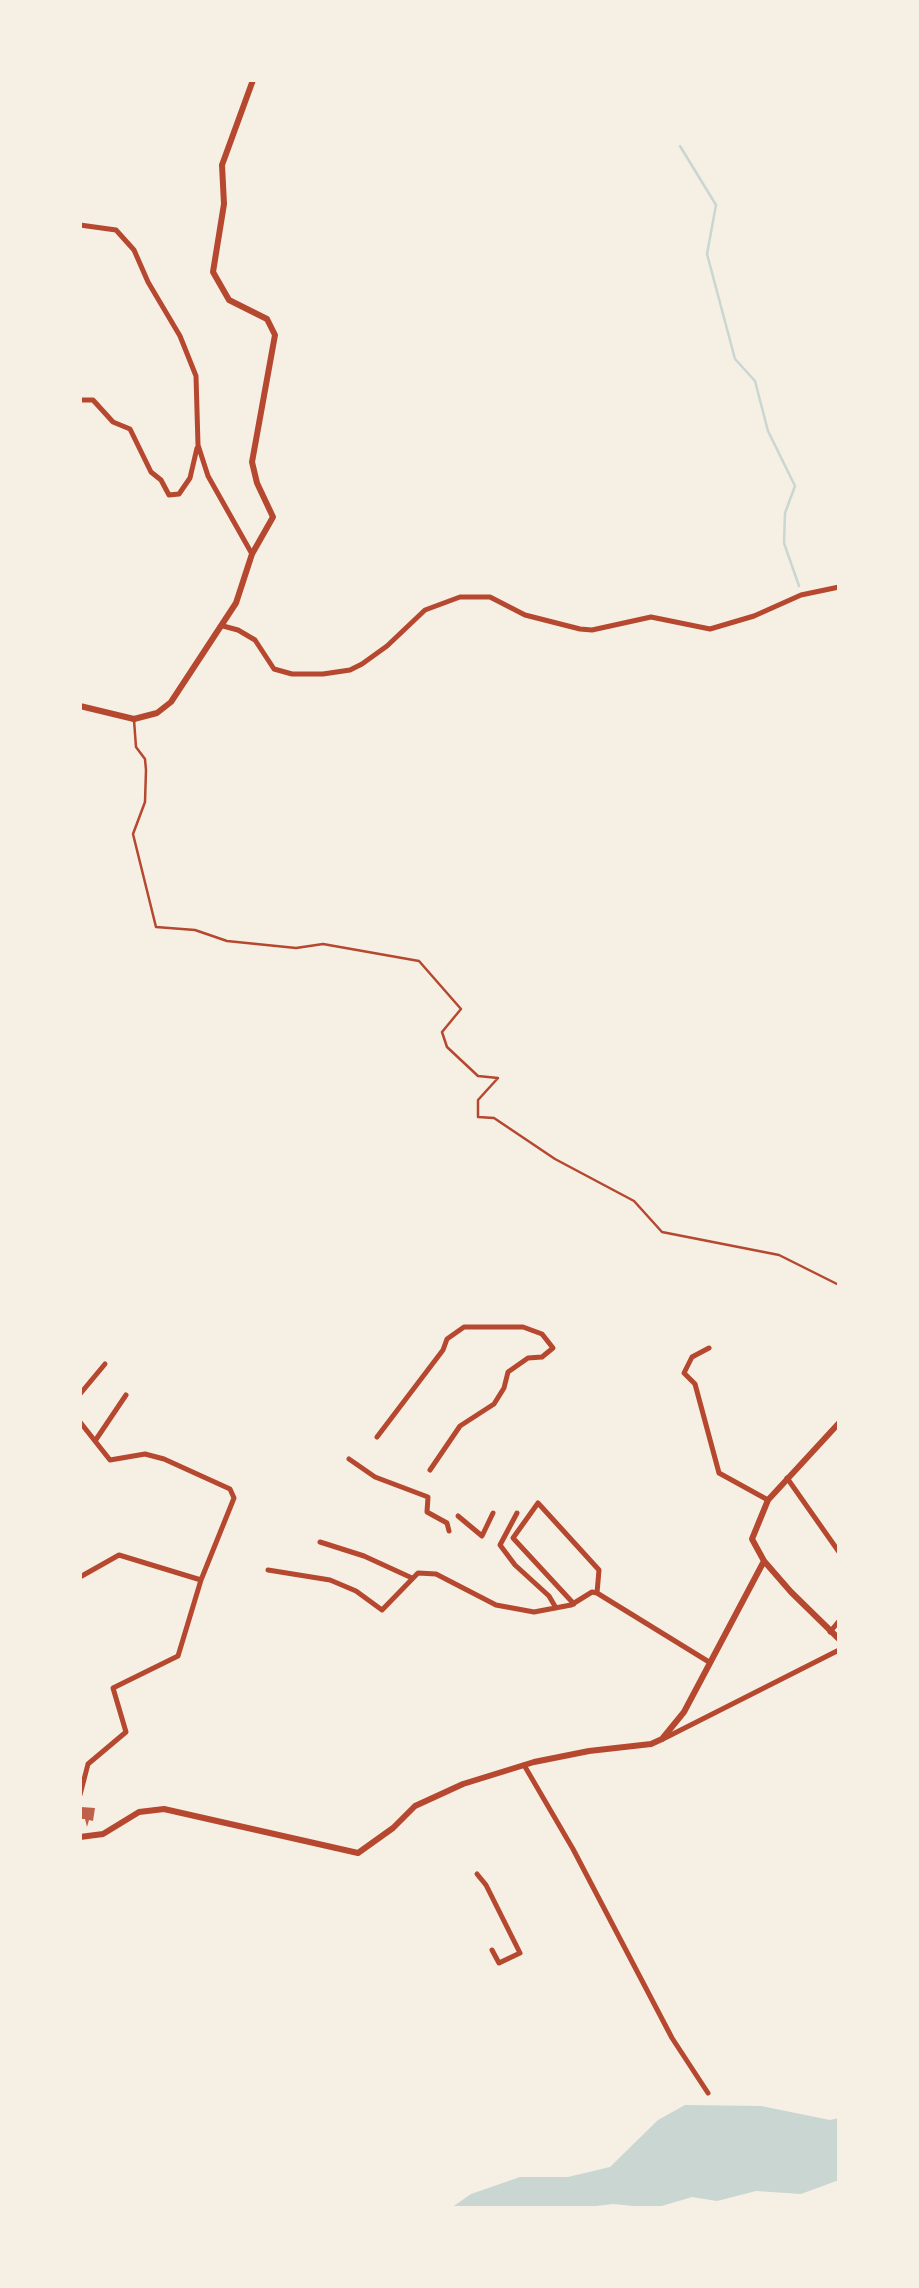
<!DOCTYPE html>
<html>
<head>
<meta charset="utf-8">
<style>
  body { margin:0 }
  #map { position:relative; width:919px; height:2288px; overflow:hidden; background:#f6efe4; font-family:"Asap Condensed",sans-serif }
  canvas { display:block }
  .frame { position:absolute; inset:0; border:82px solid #f6efe4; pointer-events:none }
</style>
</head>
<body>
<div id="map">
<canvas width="919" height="2288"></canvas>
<div class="frame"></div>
</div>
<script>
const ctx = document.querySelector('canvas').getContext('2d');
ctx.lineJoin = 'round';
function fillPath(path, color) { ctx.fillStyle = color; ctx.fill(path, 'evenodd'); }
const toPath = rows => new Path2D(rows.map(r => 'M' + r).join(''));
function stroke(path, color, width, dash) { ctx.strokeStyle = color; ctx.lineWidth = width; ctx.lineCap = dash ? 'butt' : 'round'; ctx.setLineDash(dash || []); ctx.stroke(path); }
const water = toPath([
  [685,2105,761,2106,830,2120,839,2118,839,2180,801,2194,756,2191,717,2201,692,2197,655,2208,613,2204,579,2208,451,2208,471,2194,520,2177,568,2177,610,2167,658,2120]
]);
const stream = toPath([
  [680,146,716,205,707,254,735,359,755,381,768,431,795,486,785,513,784,543,799,586]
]);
const building = toPath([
  [81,1807,95,1808,93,1821,89,1820,87,1827,85,1819,81,1819]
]);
const service = toPath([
  [134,720,136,747,145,759,146,770,145,802,133,834,156,927,195,930,227,941,296,948,323,944,419,961,461,1009,442,1032,447,1047,478,1076,498,1078,478,1100,478,1117,494,1118,555,1159,634,1201,662,1232,779,1255,839,1285]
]);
const minor = toPath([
  [80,225,116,230,134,250,148,282,180,336,196,376,198,445,208,476,252,554],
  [80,400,93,400,113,422,130,429,151,472,161,480,169,495,179,494,190,478,197,448],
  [223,626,238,630,255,640,274,669,292,674,323,674,350,670,362,664,387,646,425,610,460,597,490,597,525,615,580,629,592,630,651,617,710,629,754,616,801,595,839,587],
  [709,1348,692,1357,684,1373,695,1384,719,1473,768,1500],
  [80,1394,105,1364],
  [80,1422,110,1460,145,1454,164,1459,230,1489,234,1498,201,1580,178,1656,113,1688,126,1732,88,1764,80,1795],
  [377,1437,443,1350,447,1339,464,1327,523,1327,542,1334,553,1348,542,1357,528,1358,508,1372,504,1388,494,1404,460,1426,430,1470],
  [95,1441,126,1395],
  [349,1459,375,1477,428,1497,427,1512,447,1523,449,1531],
  [787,1478,839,1552],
  [517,1513,500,1545,515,1565,549,1596,556,1608],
  [458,1516,482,1536,493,1513],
  [320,1542,364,1556,412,1578],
  [268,1570,330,1580,356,1591,382,1610,418,1573,436,1574,496,1605,534,1612,571,1605,592,1592,597,1593,709,1662],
  [80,1577,119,1555,201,1580],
  [574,1604,513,1538,538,1503,599,1570,597,1593],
  [830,1632,839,1621],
  [663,1739,839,1650],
  [524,1765,573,1849,672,2038,708,2093],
  [477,1874,486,1885,520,1953,499,1963,492,1950]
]);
const tertiary = toPath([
  [80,706,134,719],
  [839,1423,768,1500,752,1539,764,1561,791,1592,839,1639],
  [80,1837,103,1834,139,1812,164,1809,358,1853,393,1828,415,1806,463,1784,534,1762,589,1751,651,1744,662,1739,684,1712,764,1561]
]);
const secondary = toPath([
  [134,719,157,713,171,702,236,603,252,554,273,517,257,483,252,462,275,335,267,319,229,300,213,272,224,204,222,165,253,80]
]);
fillPath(water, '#c9d6d2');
stroke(stream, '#c9d6d2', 2.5);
fillPath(building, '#bf614a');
stroke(service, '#b5482f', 2.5);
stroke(minor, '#b5482f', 5);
stroke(tertiary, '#b5482f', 6);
stroke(secondary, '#b5482f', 6);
</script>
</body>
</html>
